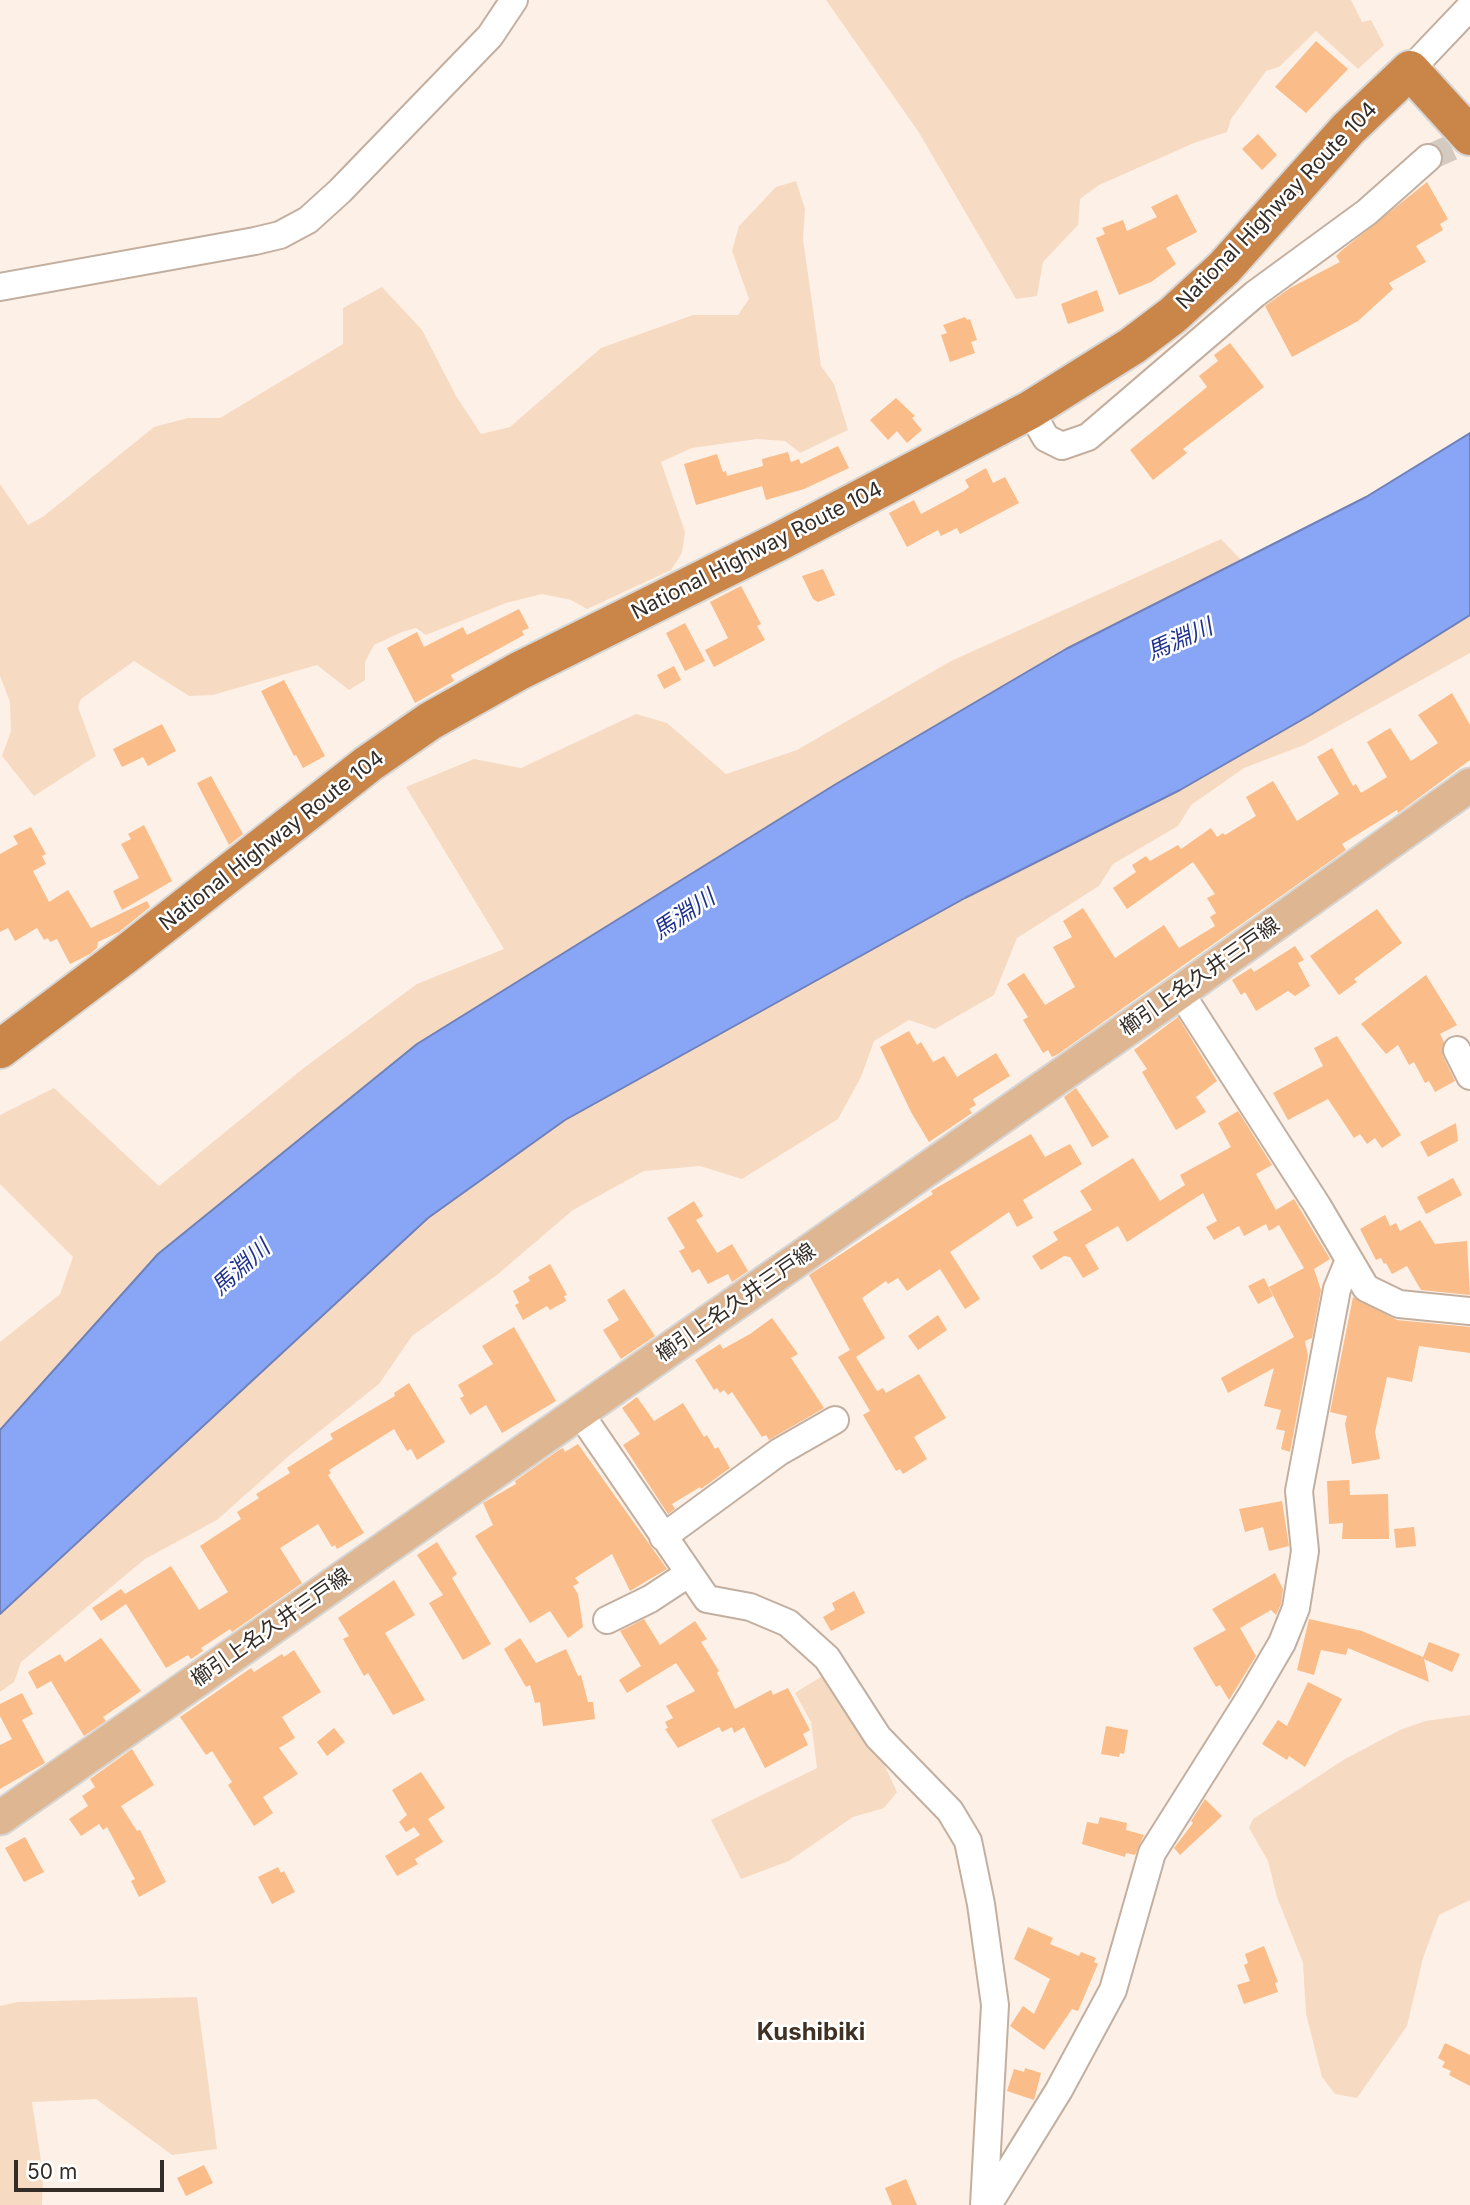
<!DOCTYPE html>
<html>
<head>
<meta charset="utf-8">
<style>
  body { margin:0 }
  #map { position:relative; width:1470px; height:2205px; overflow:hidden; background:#fdf1e7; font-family:Inter,sans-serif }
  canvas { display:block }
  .scale { position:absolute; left:14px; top:2160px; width:150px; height:32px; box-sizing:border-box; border:4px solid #342c26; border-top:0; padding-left:9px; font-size:21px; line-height:24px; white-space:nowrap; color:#342c26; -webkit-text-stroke:5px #fff; paint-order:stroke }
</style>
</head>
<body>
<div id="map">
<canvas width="1470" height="2205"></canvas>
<div class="scale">50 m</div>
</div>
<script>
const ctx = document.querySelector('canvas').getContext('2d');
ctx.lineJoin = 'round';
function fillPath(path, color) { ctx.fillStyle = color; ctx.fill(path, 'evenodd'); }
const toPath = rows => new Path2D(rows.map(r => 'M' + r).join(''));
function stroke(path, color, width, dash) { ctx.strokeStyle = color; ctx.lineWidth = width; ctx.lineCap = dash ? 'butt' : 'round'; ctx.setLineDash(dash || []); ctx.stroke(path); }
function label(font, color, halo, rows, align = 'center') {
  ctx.font = font + ' Inter,"Noto Sans JP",sans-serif'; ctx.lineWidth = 5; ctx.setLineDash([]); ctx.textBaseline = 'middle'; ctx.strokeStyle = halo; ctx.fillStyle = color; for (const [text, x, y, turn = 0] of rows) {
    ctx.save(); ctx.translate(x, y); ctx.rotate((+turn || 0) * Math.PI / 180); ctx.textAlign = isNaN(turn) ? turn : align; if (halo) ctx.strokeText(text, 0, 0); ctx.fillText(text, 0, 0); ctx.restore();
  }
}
const green = toPath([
  [826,0,1351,0,1362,22,1371,20,1384,45,1358,69,1316,31,1279,67,1266,71,1231,119,1227,132,1194,143,1099,185,1080,199,1078,225,1043,262,1037,296,1016,299,918,131],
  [796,181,805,209,803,239,821,366,834,384,848,430,800,453,785,441,757,439,692,448,661,462,685,532,682,553,671,570,587,609,571,600,542,594,506,603,426,635,416,628,402,632,374,645,365,662,365,680,349,690,317,665,213,695,189,696,134,661,81,699,78,707,96,756,34,796,2,756,11,731,10,702,0,676,0,484,28,525,44,516,154,427,188,418,220,418,343,344,343,308,382,287,422,330,456,396,481,434,510,427,601,348,693,315,738,315,749,299,732,251,739,226,776,187],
  [1221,539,1241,560,1066,649,836,784,417,1044,158,1254,0,1430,0,1342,60,1294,73,1257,0,1184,0,1115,54,1088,159,1186,305,1067,417,984,504,949,406,787,474,759,521,768,636,714,667,723,726,774,797,750,951,661],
  [1470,615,1470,653,1304,745,1244,768,1191,805,1178,826,1113,864,1099,886,1017,938,994,995,935,1029,909,1020,874,1041,861,1077,838,1119,742,1179,700,1166,644,1171,573,1210,498,1274,412,1336,379,1384,291,1454,217,1520,145,1559,21,1662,14,1682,0,1692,0,1614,428,1218,565,1120,965,898,1180,790,1312,714],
  [824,1675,884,1764,897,1792,884,1808,853,1817,789,1861,741,1879,711,1820,817,1768,811,1722,795,1693],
  [1470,1715,1470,1900,1439,1915,1423,1958,1407,2026,1357,2098,1335,2094,1322,2077,1306,2014,1303,1963,1277,1897,1268,1861,1249,1828,1253,1819,1345,1759,1400,1730,1425,1721],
  [197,1997,217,2149,172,2155,96,2099,32,2102,43,2174,42,2205,0,2205,0,2006,18,2002]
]);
const water = toPath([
  [1470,433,1470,615,1312,714,1180,790,965,898,565,1120,428,1218,0,1614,0,1430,158,1254,417,1044,836,784,1066,649,1366,497,1470,433]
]);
const building = toPath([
  [1316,41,1348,69,1306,113,1275,87],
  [1258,134,1277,155,1262,170,1242,149],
  [1427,182,1448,219,1440,224,1443,230,1416,246,1426,262,1389,283,1393,289,1358,321,1292,357,1265,306,1290,288,1340,262,1336,256,1341,251],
  [1177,194,1197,232,1166,248,1176,264,1151,282,1119,295,1096,238,1105,234,1102,228,1123,220,1127,231,1157,217,1151,207],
  [1097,290,1104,311,1068,324,1061,304],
  [965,317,967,320,970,319,977,340,971,342,975,353,950,362,941,335,947,333,943,325],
  [1230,343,1264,387,1183,449,1187,453,1153,480,1130,450,1207,387,1199,376,1218,361,1214,355],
  [896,398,915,416,912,418,922,430,907,443,897,431,888,440,870,420],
  [838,446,849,468,804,489,766,500,762,486,696,505,684,464,717,454,723,472,726,471,727,476,763,466,762,459,788,452,791,462,799,459,801,464],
  [986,468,993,483,1005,477,1019,503,960,534,957,528,941,536,938,530,907,547,889,513,914,500,921,514,964,491,969,487,965,480],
  [823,569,835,595,818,602,813,599,802,576],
  [741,586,761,624,757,626,765,640,714,667,705,650,728,638,710,602],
  [519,609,529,628,522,631,524,635,451,675,454,681,415,703,387,648,417,632,424,647,463,627,467,635],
  [685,623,705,661,685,671,666,633],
  [674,666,681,680,664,689,657,675],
  [284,680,325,756,303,768,296,755,294,756,261,691],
  [1452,693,1470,725,1470,760,1398,813,1397,810,1342,844,1346,850,1058,1054,1052,1057,1048,1050,1043,1053,1023,1020,1028,1017,1007,984,1024,973,1045,1005,1075,987,1053,947,1072,937,1063,921,1083,908,1115,958,1164,925,1179,948,1215,926,1210,917,1216,913,1207,898,1215,894,1193,862,1127,909,1113,888,1136,872,1132,865,1146,856,1150,861,1178,845,1181,849,1211,828,1217,837,1223,833,1225,835,1256,816,1246,797,1273,781,1297,821,1339,794,1317,757,1332,748,1353,786,1356,784,1361,793,1387,777,1367,742,1390,728,1411,761,1438,743,1418,715],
  [162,724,176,751,148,766,143,757,122,767,113,749],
  [211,776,243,834,229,845,197,783],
  [144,825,172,881,122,910,113,891,139,878,121,844,131,839,128,834],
  [31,827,46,854,42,856,46,864,33,871,49,902,68,890,91,928,147,901,150,907,119,932,98,942,97,948,90,954,70,964,57,939,50,942,48,938,44,940,37,928,15,941,8,928,0,932,0,854,18,844,13,836],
  [1377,909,1402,943,1354,979,1357,982,1339,995,1310,956],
  [1295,946,1304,960,1298,963,1310,986,1295,996,1288,991,1256,1011,1245,992,1241,995,1232,980,1251,968,1254,972],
  [1426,975,1457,1025,1440,1034,1444,1042,1443,1056,1455,1081,1435,1092,1429,1081,1425,1083,1414,1062,1409,1065,1398,1045,1386,1054,1361,1024],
  [1178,1017,1217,1081,1196,1097,1206,1112,1176,1130,1142,1072,1147,1069,1134,1050],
  [909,1031,917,1045,921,1042,933,1062,944,1056,957,1077,996,1053,1010,1076,973,1099,976,1105,969,1109,972,1113,929,1142,911,1112,880,1047],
  [1337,1036,1401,1135,1382,1148,1375,1138,1367,1144,1360,1134,1354,1138,1328,1099,1288,1120,1273,1093,1323,1066,1314,1048],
  [1076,1088,1109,1137,1092,1147,1064,1097],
  [1238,1111,1272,1165,1256,1174,1276,1210,1294,1199,1330,1259,1314,1269,1321,1290,1312,1338,1305,1341,1308,1356,1290,1452,1281,1449,1285,1431,1276,1429,1281,1410,1264,1406,1274,1368,1228,1393,1221,1378,1294,1337,1269,1287,1304,1268,1279,1225,1269,1231,1266,1224,1244,1236,1239,1226,1214,1240,1206,1227,1217,1221,1203,1193,1127,1242,1118,1226,1085,1245,1099,1269,1083,1278,1070,1257,1064,1256,1041,1270,1032,1256,1058,1240,1053,1232,1092,1210,1080,1191,1133,1158,1160,1201,1185,1185,1180,1175,1231,1147,1218,1123],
  [1456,1123,1458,1141,1428,1157,1420,1142],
  [1031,1134,1045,1157,1070,1144,1082,1164,1023,1200,1033,1218,1017,1227,1009,1212,950,1252,980,1299,965,1309,940,1269,907,1291,898,1278,888,1284,886,1281,862,1298,885,1338,856,1357,877,1391,883,1388,886,1393,919,1374,946,1418,914,1437,927,1459,903,1474,900,1469,896,1471,863,1415,870,1411,838,1357,850,1350,809,1275,933,1194,931,1191],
  [1453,1178,1462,1195,1426,1214,1417,1197],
  [694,1201,703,1216,696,1220,717,1253,732,1244,748,1271,732,1282,728,1274,708,1284,699,1269,692,1273,679,1251,685,1248,667,1218],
  [1385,1215,1390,1226,1396,1223,1400,1231,1420,1220,1435,1244,1467,1241,1470,1295,1421,1290,1407,1266,1392,1274,1386,1263,1384,1264,1381,1258,1376,1260,1360,1229],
  [550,1264,567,1295,564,1296,566,1301,550,1310,547,1306,523,1320,515,1305,519,1303,513,1291,530,1281,528,1277],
  [1264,1278,1273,1296,1258,1304,1248,1286],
  [624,1289,655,1336,621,1359,603,1330,619,1320,607,1300],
  [1353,1297,1397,1320,1470,1327,1470,1353,1419,1346,1412,1382,1387,1377,1375,1432,1380,1459,1352,1464,1345,1424,1347,1416,1330,1412],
  [938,1315,947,1330,918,1350,908,1336],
  [772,1318,798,1354,791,1358,824,1408,769,1440,766,1435,762,1437,732,1392,728,1395,724,1390,720,1393,717,1388,714,1390,695,1360,720,1344,723,1349,750,1334],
  [514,1327,556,1401,502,1433,486,1405,470,1415,460,1398,464,1396,458,1385,493,1364,482,1346],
  [409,1383,445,1442,417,1460,411,1449,407,1451,394,1429,329,1470,331,1473,328,1475,364,1533,337,1549,335,1545,332,1547,318,1524,280,1548,302,1583,232,1632,230,1629,201,1648,203,1651,191,1659,188,1655,166,1668,126,1604,101,1621,92,1608,121,1589,125,1594,171,1566,199,1610,228,1592,200,1546,241,1519,237,1512,259,1498,256,1494,290,1473,287,1468,333,1439,330,1434,395,1396,394,1393],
  [637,1397,654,1421,683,1403,704,1437,707,1435,715,1449,718,1447,730,1468,701,1489,700,1487,672,1504,675,1509,668,1514,623,1445,640,1434,622,1408],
  [578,1444,667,1569,630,1591,612,1554,575,1578,579,1583,573,1586,578,1594,583,1627,568,1638,550,1611,530,1623,475,1536,493,1525,483,1503,516,1484,515,1481,559,1450,563,1448,565,1452],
  [1349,1480,1350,1495,1388,1494,1389,1539,1342,1539,1343,1523,1329,1524,1327,1481],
  [1282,1501,1289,1546,1269,1551,1263,1527,1245,1532,1239,1509],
  [1414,1527,1416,1546,1396,1548,1394,1529],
  [437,1542,457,1574,452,1578,491,1644,463,1660,429,1603,443,1595,417,1555],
  [1275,1573,1283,1589,1281,1604,1276,1615,1271,1610,1240,1628,1256,1656,1229,1700,1220,1685,1216,1687,1193,1648,1226,1630,1212,1609],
  [394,1580,415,1615,385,1633,425,1700,393,1715,368,1673,364,1676,343,1639,349,1636,338,1618],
  [854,1591,865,1613,831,1631,823,1617,835,1610,832,1603],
  [644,1619,660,1645,695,1621,707,1639,701,1642,719,1671,717,1673,735,1709,771,1690,773,1695,788,1688,810,1730,803,1734,808,1745,765,1768,744,1727,734,1733,732,1727,722,1732,719,1727,678,1748,665,1729,668,1728,665,1722,673,1718,666,1706,695,1691,676,1663,627,1693,619,1680,641,1666,620,1631],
  [1309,1619,1362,1631,1423,1657,1429,1642,1460,1654,1452,1672,1424,1659,1429,1682,1348,1648,1346,1655,1321,1650,1314,1675,1297,1670],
  [101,1638,141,1691,103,1717,106,1721,84,1736,51,1681,37,1689,28,1672,60,1654,65,1662],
  [520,1638,536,1663,566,1649,578,1676,581,1675,588,1702,593,1702,595,1719,543,1726,540,1702,535,1703,530,1685,526,1687,504,1649],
  [294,1650,321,1692,282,1717,295,1738,279,1748,298,1774,263,1797,273,1813,254,1826,228,1785,232,1782,212,1751,206,1755,180,1717,251,1668,254,1672,282,1654,284,1657],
  [1308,1682,1342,1699,1305,1767,1289,1756,1287,1760,1262,1744,1278,1720,1287,1726],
  [22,1693,33,1714,22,1720,45,1763,0,1789,0,1745,12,1739,0,1716,0,1704],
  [1106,1726,1128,1730,1124,1754,1120,1753,1119,1757,1101,1754],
  [334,1728,345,1742,327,1756,317,1742],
  [132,1749,154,1785,121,1806,137,1831,140,1830,166,1882,139,1897,131,1881,135,1879,107,1827,103,1830,99,1824,81,1836,69,1819,88,1806,82,1796,95,1787,90,1779],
  [421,1772,445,1808,428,1819,443,1842,415,1859,418,1864,397,1876,385,1856,420,1835,414,1827,406,1832,399,1822,407,1815,392,1790],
  [1205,1799,1222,1816,1180,1855,1174,1848,1193,1823,1191,1821],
  [1100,1817,1127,1823,1126,1830,1144,1835,1135,1855,1126,1853,1125,1857,1082,1844,1087,1822,1098,1824],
  [25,1837,44,1872,24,1882,5,1848],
  [278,1867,281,1873,284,1871,295,1892,272,1904,258,1877],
  [1028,1927,1053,1938,1050,1944,1079,1956,1081,1952,1096,1958,1094,1962,1098,1964,1078,2011,1072,2009,1044,2050,1010,2026,1023,2006,1034,2014,1050,1979,1014,1959],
  [1264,1946,1278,1982,1275,1983,1278,1992,1244,2004,1237,1985,1250,1981,1244,1965,1248,1963,1245,1954],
  [1445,2043,1470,2055,1470,2086,1449,2075,1451,2071,1442,2067,1445,2062,1438,2058],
  [1025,2068,1041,2073,1034,2100,1007,2091,1014,2069,1024,2072],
  [204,2165,213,2183,186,2196,177,2178],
  [906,2179,917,2205,892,2205,885,2188]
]);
const minorTunnel = toPath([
  [1428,158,1470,139]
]);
const minor = toPath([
  [1410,70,1470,7],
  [0,287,255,241,280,235,308,220,340,191,490,36,514,0],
  [1030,410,1046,438,1062,446,1088,437,1255,294,1367,212,1428,158],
  [1180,992,1317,1205,1366,1288,1399,1304,1470,1311],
  [1457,1050,1470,1076],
  [579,1412,707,1599,750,1607,788,1623,827,1658,878,1737,950,1811,968,1841,981,1904,995,2005,984,2205],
  [663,1537,779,1452,835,1420],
  [607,1620,650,1599,688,1574],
  [988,2205,1059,2090,1113,1990,1152,1853,1251,1696,1282,1643,1296,1608,1305,1551,1299,1491,1337,1289,1349,1260]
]);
const major = toPath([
  [0,1818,1180,992,1470,785]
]);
const highway = toPath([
  [0,1049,126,954,368,764,430,721,519,671,782,540,1030,410,1132,346,1173,315,1224,268,1348,129,1410,70,1470,136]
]);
const streetNames = [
  ["National Highway Route 104",1277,206,-46],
  ["National Highway Route 104",757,551,-27],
  ["National Highway Route 104",272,841,-38],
  ["櫛引上名久井三戸線",1200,977,-35],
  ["櫛引上名久井三戸線",736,1303,-35],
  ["櫛引上名久井三戸線",271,1628,-35]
];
const waterNames = [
  ["馬淵川",1180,640,-24],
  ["馬淵川",684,915,-34],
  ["馬淵川",241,1268,-42]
];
const quarterNames = [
  ["Kushibiki",811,2033]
];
fillPath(green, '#f7dac2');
fillPath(water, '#88a5f6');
stroke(water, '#6f81b8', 2);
fillPath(building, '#fabc88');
stroke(minorTunnel, '#d5cac0', 26, [26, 13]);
stroke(minor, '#c3afa0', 30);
stroke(major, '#d6d5d4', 37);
stroke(highway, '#d6d5d4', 42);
stroke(minor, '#fff', 26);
stroke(major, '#dfb692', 33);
stroke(highway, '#ca8649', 38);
label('21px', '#342c26', '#fff', streetNames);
label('italic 23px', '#20328e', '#fff', waterNames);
label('bold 24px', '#413124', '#fff', quarterNames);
</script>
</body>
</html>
